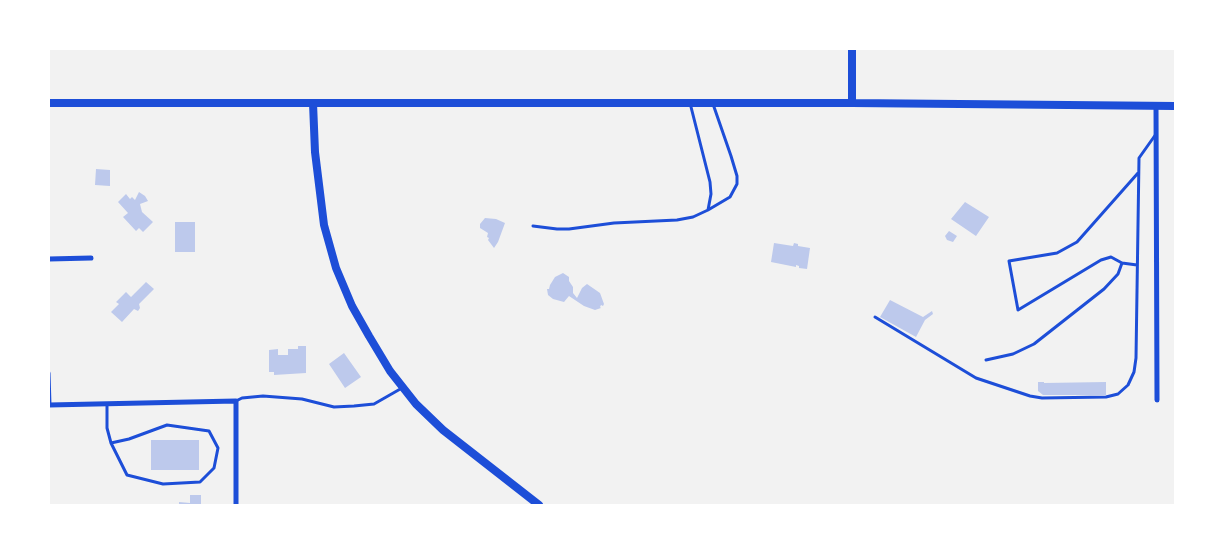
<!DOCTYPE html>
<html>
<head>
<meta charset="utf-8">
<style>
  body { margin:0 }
  #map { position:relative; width:1224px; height:554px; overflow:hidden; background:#f2f2f2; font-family:Merriweather,serif }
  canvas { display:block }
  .frame { position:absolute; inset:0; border:50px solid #fff; pointer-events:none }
</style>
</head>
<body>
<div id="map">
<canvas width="1224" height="554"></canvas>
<div class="frame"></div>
</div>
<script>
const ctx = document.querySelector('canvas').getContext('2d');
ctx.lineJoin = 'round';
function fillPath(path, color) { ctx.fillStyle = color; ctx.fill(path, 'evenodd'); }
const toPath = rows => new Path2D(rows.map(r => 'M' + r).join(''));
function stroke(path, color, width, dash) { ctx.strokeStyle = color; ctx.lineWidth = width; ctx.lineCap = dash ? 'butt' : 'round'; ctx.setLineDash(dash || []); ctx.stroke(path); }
const building = toPath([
  [96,169,110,170,110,186,95,185],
  [139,192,145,196,148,201,140,204,142,212,153,222,143,232,139,228,136,231,123,217,128,213,118,202,126,194,130,199,132,197,135,200],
  [965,202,989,217,976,236,951,219],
  [485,218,496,219,505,223,498,242,494,248,488,240,489,238,487,237,488,233,480,228,480,224],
  [175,222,195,222,195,252,175,252],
  [949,231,957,236,953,242,947,240,945,236],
  [774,243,793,246,794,243,798,244,798,246,810,248,807,269,799,268,799,266,796,265,796,267,771,262],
  [563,273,569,277,569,281,573,287,573,293,577,298,582,288,587,284,600,293,604,304,603,306,601,305,600,307,601,308,595,310,584,306,569,296,564,302,553,299,548,295,547,289,549,289,550,285,555,277],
  [146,282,154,289,139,304,140,308,138,311,134,309,122,322,111,312,119,304,116,302,126,292,131,297],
  [890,300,923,317,932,311,933,314,925,320,916,337,880,317],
  [298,346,306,346,306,373,274,375,274,372,269,372,269,350,278,349,278,355,288,355,288,349,298,349],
  [344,353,361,377,345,388,329,364],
  [1038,382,1044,382,1044,383,1106,382,1106,395,1043,395,1038,391],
  [151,440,199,440,199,470,151,470],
  [190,495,201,495,201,505,179,505,179,502,190,503]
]);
const service = toPath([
  [708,210,730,197,737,184,737,176,731,156,713,104],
  [533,226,557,229,569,229,614,223,677,220,693,217,708,210,711,194,710,182,690,103],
  [1137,265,1122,263,1111,257,1101,260,1018,310,1009,261,1057,253,1077,242,1138,173],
  [875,317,976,378,1030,396,1042,398,1106,397,1118,394,1128,385,1134,372,1136,358,1139,158,1156,134],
  [986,360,1013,354,1034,344,1104,289,1118,274,1122,263],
  [49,373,50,405],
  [236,401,242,398,263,396,302,399,334,407,354,406,374,404,402,388],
  [107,404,107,428,111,443,129,439,167,425,209,431,218,448,214,468,200,482,163,484,127,475,111,443]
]);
const minor = toPath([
  [1156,105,1157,400],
  [49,259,91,258],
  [49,405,236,401,236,505]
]);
const tertiary = toPath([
  [49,103,852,103,1175,106],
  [313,103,315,152,324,225,336,268,352,306,369,336,390,371,416,404,443,430,539,505],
  [852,103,852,49]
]);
fillPath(building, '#bdc9ec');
stroke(service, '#1d4ed8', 3);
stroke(minor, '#1d4ed8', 5);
stroke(tertiary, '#1d4ed8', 8);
</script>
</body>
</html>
